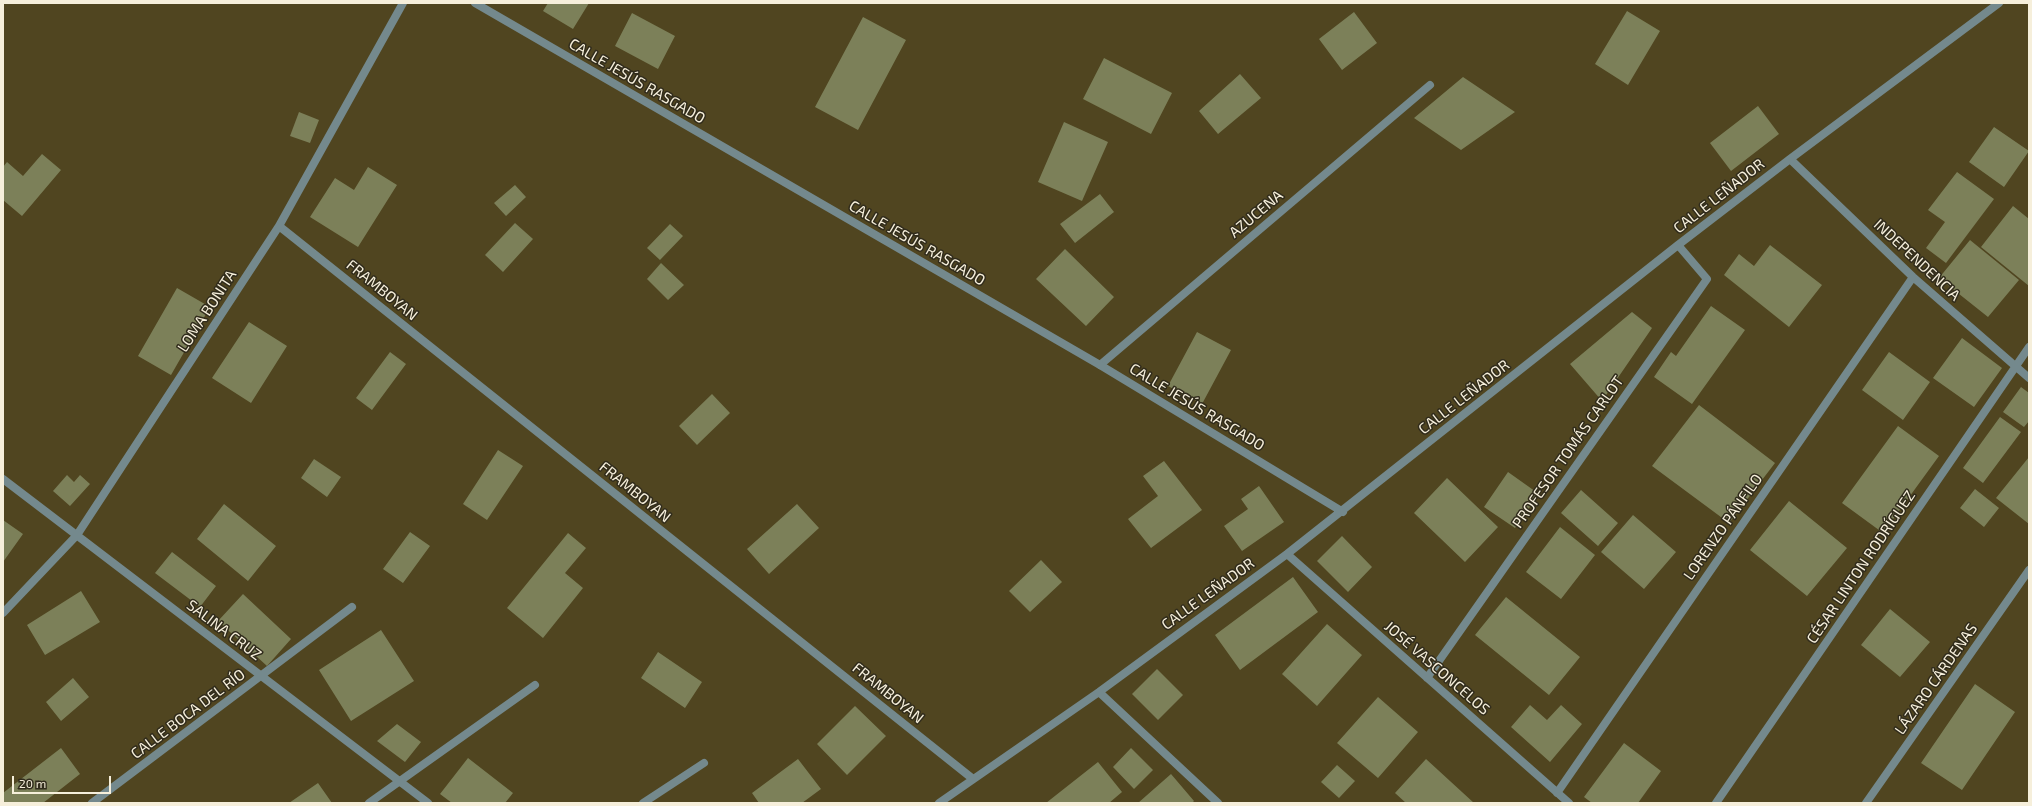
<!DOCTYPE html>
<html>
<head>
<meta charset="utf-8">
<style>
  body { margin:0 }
  #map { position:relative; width:2032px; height:806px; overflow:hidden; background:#504520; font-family:"Exo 2",sans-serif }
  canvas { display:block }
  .frame { position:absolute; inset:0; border:4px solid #f6efdb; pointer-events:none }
  .scale { position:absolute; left:12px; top:776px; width:99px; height:18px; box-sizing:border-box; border:2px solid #f6efdb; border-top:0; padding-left:5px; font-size:12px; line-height:14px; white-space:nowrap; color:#f6efdb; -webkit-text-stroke:3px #312c1c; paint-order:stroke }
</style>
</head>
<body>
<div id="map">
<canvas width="2032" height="806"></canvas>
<div class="frame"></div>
<div class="scale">20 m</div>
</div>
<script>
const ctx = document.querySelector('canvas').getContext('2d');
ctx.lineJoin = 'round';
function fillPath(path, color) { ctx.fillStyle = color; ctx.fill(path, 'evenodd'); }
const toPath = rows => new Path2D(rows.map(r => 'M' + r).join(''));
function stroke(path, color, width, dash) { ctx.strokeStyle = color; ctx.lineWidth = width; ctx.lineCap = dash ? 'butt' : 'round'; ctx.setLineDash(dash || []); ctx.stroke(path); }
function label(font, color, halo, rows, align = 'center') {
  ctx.font = font + ' "Exo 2",sans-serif'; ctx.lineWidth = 3; ctx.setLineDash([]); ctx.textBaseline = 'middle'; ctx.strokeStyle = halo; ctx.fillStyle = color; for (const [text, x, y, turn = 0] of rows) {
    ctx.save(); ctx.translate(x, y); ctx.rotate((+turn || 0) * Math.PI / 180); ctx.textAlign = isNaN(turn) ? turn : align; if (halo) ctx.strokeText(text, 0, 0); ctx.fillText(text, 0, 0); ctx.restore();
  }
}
const building = toPath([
  [548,3,589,3,573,29,543,11],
  [1627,11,1660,31,1628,85,1595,64],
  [1354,12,1377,43,1342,70,1319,39],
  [632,13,675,36,658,69,615,46],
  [863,17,906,40,858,130,815,107],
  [1104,58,1172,93,1151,134,1083,99],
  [1240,74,1261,98,1218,134,1199,111],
  [1463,77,1515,112,1461,150,1414,118],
  [1758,106,1779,134,1731,171,1710,143],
  [299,112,319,120,310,143,290,136],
  [1064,122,1108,142,1082,201,1038,182],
  [1994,127,2029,151,2004,187,1969,162],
  [42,154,61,170,22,216,3,200,3,167,7,162,23,176],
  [368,167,397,185,358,247,310,217,335,178,354,190],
  [1957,172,1994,199,1946,263,1926,248,1945,222,1928,210],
  [515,185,526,197,506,216,494,203],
  [1100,194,1114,212,1075,243,1060,224],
  [2013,206,2029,219,2029,286,1981,247],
  [515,223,533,239,503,272,485,255],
  [670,224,683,236,660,260,647,248],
  [1970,240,2019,280,1988,317,1939,278],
  [1770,245,1822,285,1789,327,1724,275,1739,254,1754,266],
  [1065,249,1114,297,1086,326,1036,279],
  [661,263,684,285,668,300,647,279],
  [177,288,210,307,171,375,138,356],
  [1711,306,1745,330,1692,404,1654,377,1671,352,1676,356],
  [1632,312,1652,328,1602,401,1570,364],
  [249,322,287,346,251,403,212,378],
  [1197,332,1231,350,1202,404,1168,386],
  [1962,338,2002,368,1974,407,1933,378],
  [390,352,406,364,372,410,356,398],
  [1889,352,1930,382,1903,420,1862,390],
  [2021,387,2029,393,2029,421,2024,427,2003,412],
  [712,394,730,413,697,445,679,426],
  [1699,405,1775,463,1729,523,1652,466],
  [2000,417,2021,432,1983,483,1963,468],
  [1898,426,1939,456,1883,533,1842,503],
  [498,450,523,466,487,520,463,504],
  [2029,457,2029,524,1996,498],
  [314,459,341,477,327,497,301,478],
  [1164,461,1202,510,1151,548,1128,519,1158,496,1143,476],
  [1508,472,1539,494,1515,528,1484,507],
  [67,475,74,482,80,475,90,484,70,506,53,491],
  [1447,478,1498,527,1465,562,1414,513],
  [1259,486,1284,522,1242,551,1224,526,1248,509,1241,499],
  [1975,489,1999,508,1984,527,1960,508],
  [1581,490,1618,523,1598,546,1561,513],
  [1789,501,1847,548,1807,596,1750,550],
  [224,504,276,546,248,581,197,539],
  [797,504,819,528,769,574,747,549],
  [1633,515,1676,552,1644,589,1601,552],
  [3,520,23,534,3,562],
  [1560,527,1595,555,1561,599,1526,572],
  [410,532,430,546,403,583,383,569],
  [568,533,586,548,565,573,583,588,543,638,507,608],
  [1342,536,1372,567,1348,592,1317,561],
  [172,552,216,586,200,607,155,573],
  [1041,560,1062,582,1030,612,1009,591],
  [1293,577,1318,612,1240,670,1215,635],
  [81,591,100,622,45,655,27,625],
  [243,594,291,639,267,666,218,621],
  [1506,597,1580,657,1549,695,1475,635],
  [1890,609,1930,642,1900,677,1861,645],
  [1327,624,1362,655,1317,706,1282,674],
  [381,630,414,681,351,721,319,670],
  [658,652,702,682,685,708,641,678],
  [1157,669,1183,695,1158,720,1132,694],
  [73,678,89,697,61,721,46,702],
  [1975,684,2015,712,1962,790,1921,763],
  [1378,697,1418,732,1378,778,1337,743],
  [1530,705,1547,720,1561,705,1582,724,1550,762,1511,727],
  [855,706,886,736,847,775,817,744],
  [397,724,421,742,405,762,377,741],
  [1624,743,1661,771,1638,803,1592,803,1584,797],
  [61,748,80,774,43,803,3,803,3,793],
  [1131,748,1153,770,1134,789,1113,767],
  [468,758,513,793,505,803,452,803,440,794],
  [798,759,821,789,802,803,759,803,752,793],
  [1426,759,1474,803,1406,803,1395,793],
  [1098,762,1122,792,1109,803,1046,803],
  [1337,765,1355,781,1339,798,1321,782],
  [1171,774,1194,801,1192,803,1138,803],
  [318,783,332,803,289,803]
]);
const service = toPath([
  [1100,365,1430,85]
]);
const minor = toPath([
  [475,3,1100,365,1343,512],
  [1790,159,1913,277,2029,378],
  [279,226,973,779],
  [3,479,428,803],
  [1287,554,1569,803],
  [3,613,77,535,279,226,403,3],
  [1427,678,1707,279,1678,245],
  [1099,692,1218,803],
  [1557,793,1913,277],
  [92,803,352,607],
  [369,803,535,685],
  [643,803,704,763],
  [939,803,1099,692,1287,554,1678,245,1790,159,1999,3],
  [1716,803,2029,347],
  [1866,803,2029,570]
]);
const streetNames = [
  ["CALLE JESÚS RASGADO",637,81,30],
  ["CALLE LEÑADOR",1719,196,-38],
  ["AZUCENA",1256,214,-40],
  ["CALLE JESÚS RASGADO",917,243,30],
  ["INDEPENDENCIA",1917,260,43],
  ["FRAMBOYAN",382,290,39],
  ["LOMA BONITA",207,311,-57],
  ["CALLE LEÑADOR",1464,397,-38],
  ["CALLE JESÚS RASGADO",1197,407,31],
  ["PROFESOR TOMÁS CARLOT",1568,452,-55],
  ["FRAMBOYAN",635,492,39],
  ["LORENZO PÁNFILO",1723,527,-55],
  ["CÉSAR LINTON RODRÍGUEZ",1861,567,-56],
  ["CALLE LEÑADOR",1208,594,-36],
  ["SALINA CRUZ",224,630,37],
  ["JOSÉ VASCONCELOS",1437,668,41],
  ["LÁZARO CÁRDENAS",1936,679,-55],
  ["FRAMBOYAN",888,693,39],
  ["CALLE BOCA DEL RÍO",188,714,-37]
];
fillPath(building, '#7c8059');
stroke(service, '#74898d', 8);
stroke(minor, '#74898d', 8);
label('15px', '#f6efdb', '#312c1c', streetNames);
</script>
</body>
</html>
